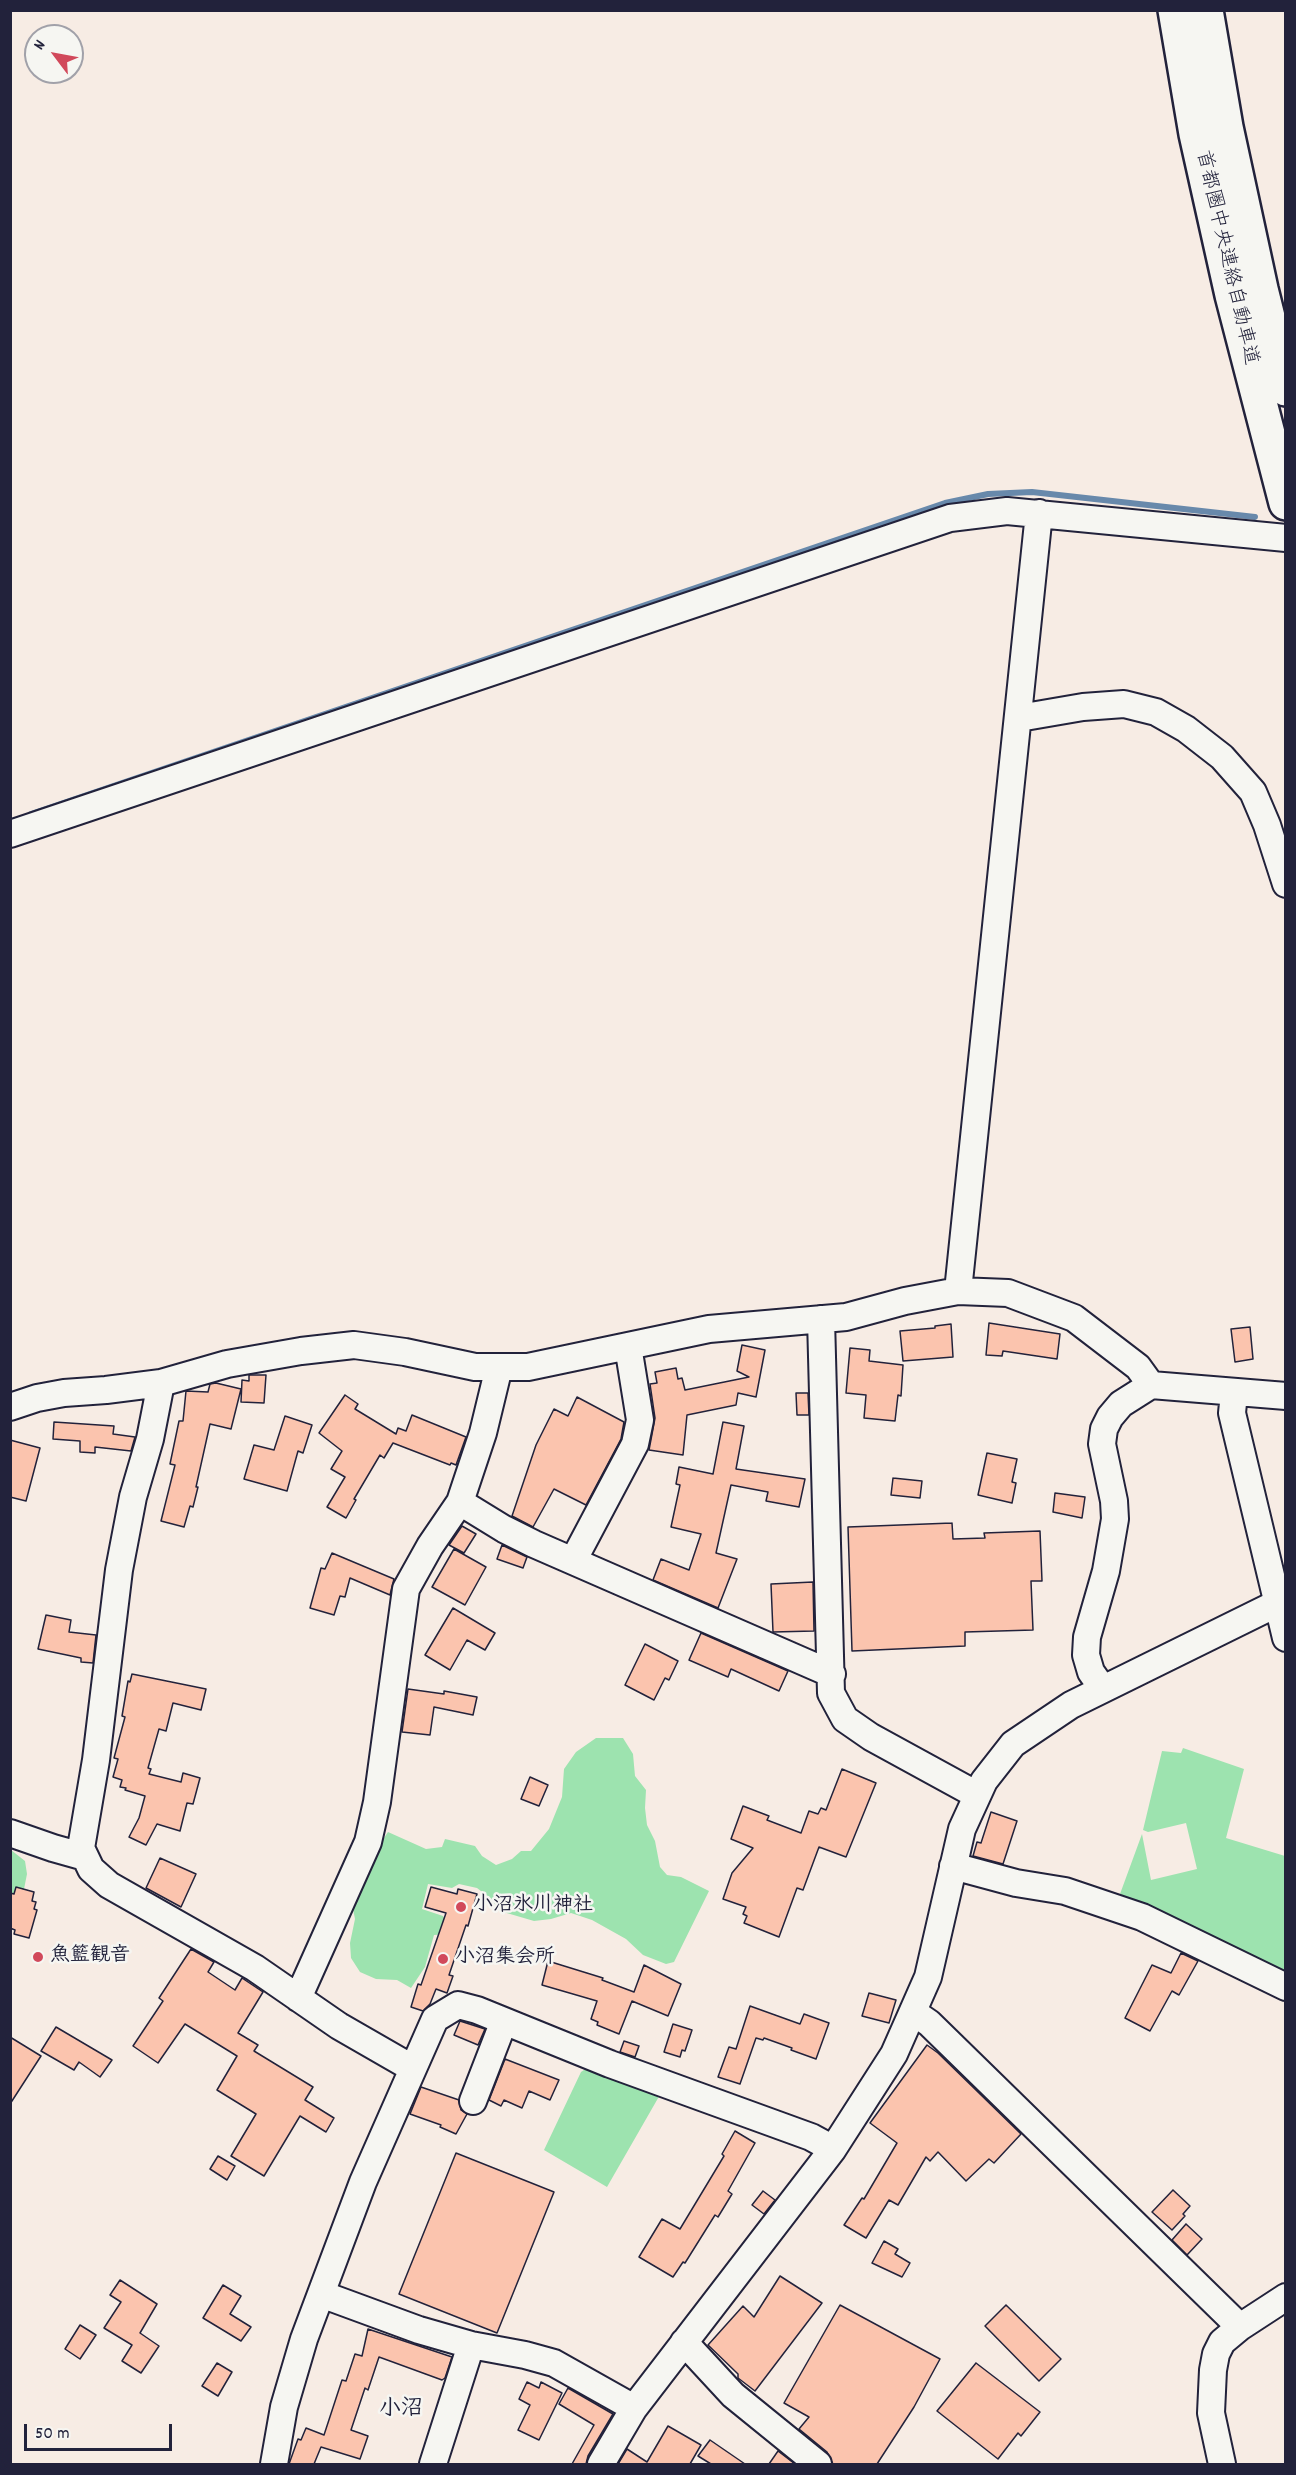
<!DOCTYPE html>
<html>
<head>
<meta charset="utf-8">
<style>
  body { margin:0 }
  #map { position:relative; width:1296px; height:2475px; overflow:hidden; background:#f7ece4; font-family:Dekko,sans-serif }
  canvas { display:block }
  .frame { position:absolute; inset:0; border:12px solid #22223b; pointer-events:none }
  .north { position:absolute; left:24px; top:24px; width:60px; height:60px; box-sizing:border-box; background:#f6f6f2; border:2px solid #a1a1a9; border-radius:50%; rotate:302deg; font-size:16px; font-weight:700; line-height:24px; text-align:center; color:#22223b }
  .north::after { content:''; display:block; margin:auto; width:21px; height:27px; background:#d1495b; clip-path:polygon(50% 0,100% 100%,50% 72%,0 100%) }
  .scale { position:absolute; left:24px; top:2424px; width:148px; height:27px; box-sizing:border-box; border:3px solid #22223b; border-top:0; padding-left:8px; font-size:18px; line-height:21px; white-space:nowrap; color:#22223b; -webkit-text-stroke:4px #f6f6f2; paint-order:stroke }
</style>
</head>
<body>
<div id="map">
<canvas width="1296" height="2475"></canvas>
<div class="frame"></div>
<div class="north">N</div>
<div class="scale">50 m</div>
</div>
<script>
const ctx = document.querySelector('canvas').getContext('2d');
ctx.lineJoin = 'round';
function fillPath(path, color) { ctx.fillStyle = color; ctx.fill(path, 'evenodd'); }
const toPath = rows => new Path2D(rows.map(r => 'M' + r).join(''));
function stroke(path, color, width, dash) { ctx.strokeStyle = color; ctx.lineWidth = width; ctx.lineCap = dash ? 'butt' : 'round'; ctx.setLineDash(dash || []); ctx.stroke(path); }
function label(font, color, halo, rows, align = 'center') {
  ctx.font = font + ' Dekko,"Klee One",sans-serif'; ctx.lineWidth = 5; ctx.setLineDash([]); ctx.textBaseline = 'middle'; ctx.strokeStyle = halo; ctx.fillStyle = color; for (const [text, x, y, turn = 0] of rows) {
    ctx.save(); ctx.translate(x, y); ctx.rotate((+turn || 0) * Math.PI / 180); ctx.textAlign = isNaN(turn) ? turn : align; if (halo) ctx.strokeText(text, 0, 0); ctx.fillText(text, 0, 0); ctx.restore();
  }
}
const green = toPath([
  [596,1738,623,1738,633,1754,635,1776,646,1790,645,1808,647,1825,655,1841,660,1867,667,1875,681,1877,709,1891,674,1962,666,1964,643,1955,626,1939,592,1920,571,1913,551,1919,534,1921,500,1911,490,1898,477,1888,459,1884,452,1888,428,1884,422,1909,443,1916,448,1925,448,1934,434,1935,425,1967,411,1988,397,1980,376,1979,360,1972,351,1958,350,1943,355,1919,352,1904,377,1848,388,1832,426,1849,442,1847,445,1839,475,1846,482,1856,496,1865,512,1859,521,1851,531,1851,549,1829,562,1797,564,1769,576,1752],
  [1183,1748,1244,1769,1226,1838,1285,1856,1285,1977,1120,1894,1142,1834,1151,1880,1197,1869,1186,1823,1148,1832,1143,1830,1162,1751,1181,1753],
  [11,1850,25,1861,27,1874,24,1889,11,1897],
  [587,2068,661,2093,607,2187,544,2150,581,2072]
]);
const stream = toPath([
  [31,814,945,503,988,494,1032,492,1255,517]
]);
const building = toPath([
  [989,1323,1060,1334,1057,1359,1003,1351,1002,1356,986,1355,989,1323],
  [951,1324,953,1357,903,1361,900,1331,935,1328,935,1326,951,1324],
  [1250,1327,1253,1359,1235,1362,1231,1329,1250,1327],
  [742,1345,765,1350,756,1397,738,1393,736,1405,687,1415,683,1455,649,1450,655,1418,650,1384,657,1383,655,1372,676,1368,678,1379,682,1378,685,1390,749,1377,737,1371,742,1345],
  [850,1348,870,1350,869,1361,903,1365,901,1396,898,1395,895,1421,864,1418,866,1395,846,1393,850,1348],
  [249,1375,266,1375,264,1403,241,1402,242,1380,249,1381,249,1375],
  [216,1383,241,1389,231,1429,210,1424,196,1487,198,1487,193,1507,190,1506,184,1527,161,1521,175,1465,170,1464,179,1421,183,1421,186,1391,208,1392,210,1384,216,1383],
  [796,1393,808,1393,809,1415,797,1415,796,1393],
  [345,1395,358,1404,355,1409,396,1434,398,1428,406,1431,412,1415,466,1437,456,1465,451,1463,450,1465,393,1443,384,1458,380,1455,354,1499,356,1500,346,1518,327,1507,345,1477,331,1469,342,1451,319,1433,345,1395],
  [577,1397,624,1422,621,1439,586,1505,554,1489,533,1527,512,1516,536,1445,554,1409,568,1416,577,1397],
  [285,1416,312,1425,303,1453,298,1451,287,1491,244,1479,254,1445,274,1450,285,1416],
  [54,1422,114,1426,113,1434,135,1437,131,1451,95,1447,95,1453,80,1452,80,1441,53,1439,54,1422],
  [723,1422,744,1426,736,1469,805,1479,799,1507,766,1501,768,1492,731,1485,716,1553,737,1559,718,1608,653,1580,661,1559,689,1570,701,1534,671,1527,680,1485,676,1484,679,1467,713,1474,723,1422],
  [10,1440,40,1448,26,1501,10,1497,10,1440],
  [987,1453,1017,1459,1012,1482,1016,1483,1012,1503,978,1495,987,1453],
  [893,1478,922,1481,920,1498,891,1495,893,1478],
  [1055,1493,1085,1497,1082,1518,1053,1512,1055,1493],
  [952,1523,953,1539,985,1538,984,1533,1040,1531,1042,1581,1031,1581,1033,1630,965,1632,965,1646,852,1651,848,1527,952,1523],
  [462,1526,476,1534,464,1553,449,1545,462,1526],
  [502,1545,527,1557,523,1568,497,1559,502,1545],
  [454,1549,486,1567,465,1605,432,1587,454,1549],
  [332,1553,394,1579,390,1595,350,1578,345,1597,340,1596,334,1615,310,1608,321,1568,325,1569,332,1553],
  [813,1582,814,1631,773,1632,771,1584,813,1582],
  [453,1608,495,1633,485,1650,467,1640,450,1670,425,1655,453,1608],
  [46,1615,71,1620,69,1632,96,1635,93,1663,81,1662,81,1658,38,1649,46,1615],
  [701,1633,788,1671,779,1691,731,1669,728,1677,689,1660,701,1633],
  [645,1644,678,1661,669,1680,665,1678,654,1700,625,1685,645,1644],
  [132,1674,206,1689,201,1710,173,1703,166,1731,159,1729,148,1768,151,1769,149,1774,181,1782,183,1773,200,1778,193,1804,187,1803,180,1831,157,1824,146,1845,129,1837,139,1818,145,1796,125,1790,126,1788,120,1787,122,1780,113,1777,118,1759,114,1758,125,1717,122,1716,128,1681,130,1682,132,1674],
  [408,1689,444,1694,444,1691,477,1697,473,1715,434,1707,430,1735,402,1732,408,1689],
  [842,1769,876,1783,846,1857,819,1847,803,1890,797,1888,779,1937,744,1923,747,1916,743,1914,746,1907,723,1899,732,1873,753,1848,731,1839,743,1806,769,1816,767,1820,801,1833,809,1811,818,1814,821,1808,826,1810,842,1769],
  [530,1777,548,1785,539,1806,521,1799,530,1777],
  [991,1812,1017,1821,1003,1864,973,1856,977,1842,981,1843,991,1812],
  [160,1858,196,1874,181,1907,146,1888,160,1858],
  [16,1887,34,1892,32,1901,36,1902,34,1909,37,1910,29,1938,14,1934,15,1930,10,1928,10,1893,14,1894,16,1887],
  [431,1887,457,1894,458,1889,477,1894,468,1926,466,1925,449,1975,453,1976,447,1993,436,1989,430,2004,423,2011,411,2007,418,1984,421,1985,446,1913,425,1907,431,1887],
  [191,1949,214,1962,208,1972,235,1990,242,1978,263,1992,238,2033,258,2045,254,2051,313,2087,305,2100,334,2118,326,2132,300,2116,264,2176,231,2156,256,2114,217,2090,237,2056,185,2024,158,2063,133,2046,163,2001,159,1998,191,1949],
  [1181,1953,1198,1961,1179,1995,1172,1991,1150,2031,1125,2018,1152,1965,1171,1973,1181,1953],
  [548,1961,603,1978,602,1980,634,1992,644,1965,681,1984,668,2016,632,2001,619,2034,597,2025,598,2022,591,2019,597,2001,542,1985,548,1961],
  [869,1993,896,2000,889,2023,862,2016,869,1993],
  [750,2006,800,2024,804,2014,829,2023,816,2059,791,2050,792,2048,764,2038,763,2040,756,2038,740,2084,718,2077,729,2047,736,2049,750,2006],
  [460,2021,485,2029,478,2045,454,2035,460,2021],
  [673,2024,692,2030,685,2051,682,2050,680,2057,664,2052,673,2024],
  [56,2027,112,2060,100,2077,79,2062,74,2070,41,2051,56,2027],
  [10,2037,41,2056,10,2104,10,2037],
  [624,2041,639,2046,635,2057,620,2052,624,2041],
  [927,2045,938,2053,1021,2134,994,2163,989,2159,966,2181,938,2152,930,2161,926,2157,898,2205,889,2200,866,2238,844,2225,862,2198,864,2199,897,2143,870,2123,927,2045],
  [505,2059,559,2080,550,2100,529,2091,522,2108,504,2100,501,2106,489,2100,505,2059],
  [421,2087,459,2100,461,2110,467,2114,456,2134,440,2127,441,2125,410,2114,421,2087],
  [735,2131,755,2143,728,2191,732,2194,718,2217,715,2215,685,2263,683,2262,673,2277,639,2257,662,2219,680,2229,724,2156,722,2154,735,2131],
  [456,2153,554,2192,497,2333,399,2294,456,2153],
  [218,2156,235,2166,227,2180,210,2169,218,2156],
  [1173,2190,1190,2206,1183,2214,1185,2216,1172,2230,1152,2212,1173,2190],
  [763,2191,775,2200,764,2214,752,2205,763,2191],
  [1186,2224,1202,2239,1187,2255,1172,2240,1186,2224],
  [884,2241,898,2249,895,2254,910,2263,902,2277,872,2263,884,2241],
  [780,2276,822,2303,755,2391,738,2378,738,2374,708,2345,743,2306,754,2317,780,2276],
  [120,2280,157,2304,140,2333,159,2346,141,2373,122,2361,132,2345,104,2328,121,2302,110,2295,120,2280],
  [223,2285,241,2296,230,2314,251,2327,241,2341,203,2318,223,2285],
  [840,2305,940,2359,914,2407,877,2464,833,2464,827,2452,799,2429,809,2417,784,2403,840,2305],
  [1006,2305,1061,2359,1039,2381,985,2326,1006,2305],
  [80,2325,96,2335,80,2359,65,2349,80,2325],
  [368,2329,452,2357,445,2378,442,2380,379,2357,368,2390,365,2388,351,2430,368,2436,360,2459,321,2447,314,2464,289,2464,298,2439,301,2440,306,2428,324,2435,342,2380,346,2381,355,2354,362,2356,368,2329],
  [217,2363,232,2372,218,2396,202,2386,217,2363],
  [976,2363,1040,2412,1021,2436,1018,2433,998,2459,937,2411,976,2363],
  [527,2382,539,2388,541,2382,562,2393,539,2440,518,2430,530,2405,519,2399,527,2382],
  [568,2388,613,2414,588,2456,586,2464,572,2464,594,2425,559,2404,568,2388],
  [668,2426,701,2445,690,2464,618,2464,627,2449,647,2462,668,2426],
  [710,2440,745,2464,711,2464,698,2456,710,2440],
  [778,2451,795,2464,769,2464,778,2451]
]);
const minor = toPath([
  [1019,718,1083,707,1124,704,1156,712,1186,729,1222,757,1253,792,1267,825,1286,884],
  [10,834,950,518,1007,511,1286,538],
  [958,1291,1039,513],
  [821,1319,831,1693,845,1719,871,1737,977,1795],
  [161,1383,150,1439,133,1497,119,1570,96,1760,81,1848,91,1869,109,1885,255,1968,339,2026,412,2068],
  [1234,1393,1232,1413,1286,1638],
  [10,1407,37,1398,64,1393,106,1390,161,1383,227,1364,301,1351,354,1345,405,1352,475,1367,528,1367,709,1329,846,1317,905,1301,958,1291,1008,1293,1074,1318,1138,1367,1151,1385],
  [460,1502,504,1529,534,1544,832,1674],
  [573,1561,635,1444,640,1420,628,1346],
  [1103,1689,1091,1672,1086,1655,1087,1637,1106,1571,1115,1519,1114,1501,1102,1444,1104,1429,1110,1417,1121,1404,1151,1385,1286,1396],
  [10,1833,53,1848,85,1857],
  [953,1866,1016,1883,1065,1891,1142,1917,1286,1987],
  [298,1998,368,1842,377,1802,406,1589,430,1546,460,1502,483,1433,499,1367],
  [913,2012,929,2023,1240,2327],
  [473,2101,504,2021],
  [321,2294,419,2330,471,2345,525,2355,554,2363,634,2408],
  [684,2342,733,2395,818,2464],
  [274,2464,284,2407,304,2339,363,2182,435,2019,458,2005,477,2010,610,2064,811,2137,833,2149],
  [433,2464,471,2345],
  [601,2464,634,2408,833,2149,894,2054,928,1977,962,1829,984,1781,1013,1744,1071,1705,1286,1599],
  [1222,2464,1211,2413,1213,2370,1216,2354,1222,2342,1240,2327,1286,2297]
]);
const highway = toPath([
  [1175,10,1196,134,1232,295,1286,503],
  [1206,10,1226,127,1261,289,1286,389]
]);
const markers = [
  [461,1907,6,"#d1495b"],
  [38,1957,6,"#d1495b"],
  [443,1959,6,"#d1495b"]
];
const streetNames = [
  ["首都圏中央連絡自動車道",1225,258,77]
];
const poiNames = [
  ["小沼氷川神社",473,1907],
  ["魚籃観音",50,1957],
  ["小沼集会所",455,1959]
];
const quarterNames = [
  ["小沼",401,2411]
];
fillPath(green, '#9de3af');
stroke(stream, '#6889ab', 6);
fillPath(building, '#fbc4ae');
stroke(building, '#22223b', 1.5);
stroke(minor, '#22223b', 30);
stroke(highway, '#22223b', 38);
stroke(minor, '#f6f6f2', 26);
stroke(highway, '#f6f6f2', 33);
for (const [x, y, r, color] of markers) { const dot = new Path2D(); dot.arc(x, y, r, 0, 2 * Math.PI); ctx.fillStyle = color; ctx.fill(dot); stroke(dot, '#f6f6f2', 2); }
label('20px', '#22223b', '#f6f6f2', streetNames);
label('bold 20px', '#22223b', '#f6f6f2', poiNames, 'left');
label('bold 22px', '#22223b', '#f6f6f2', quarterNames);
</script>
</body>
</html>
